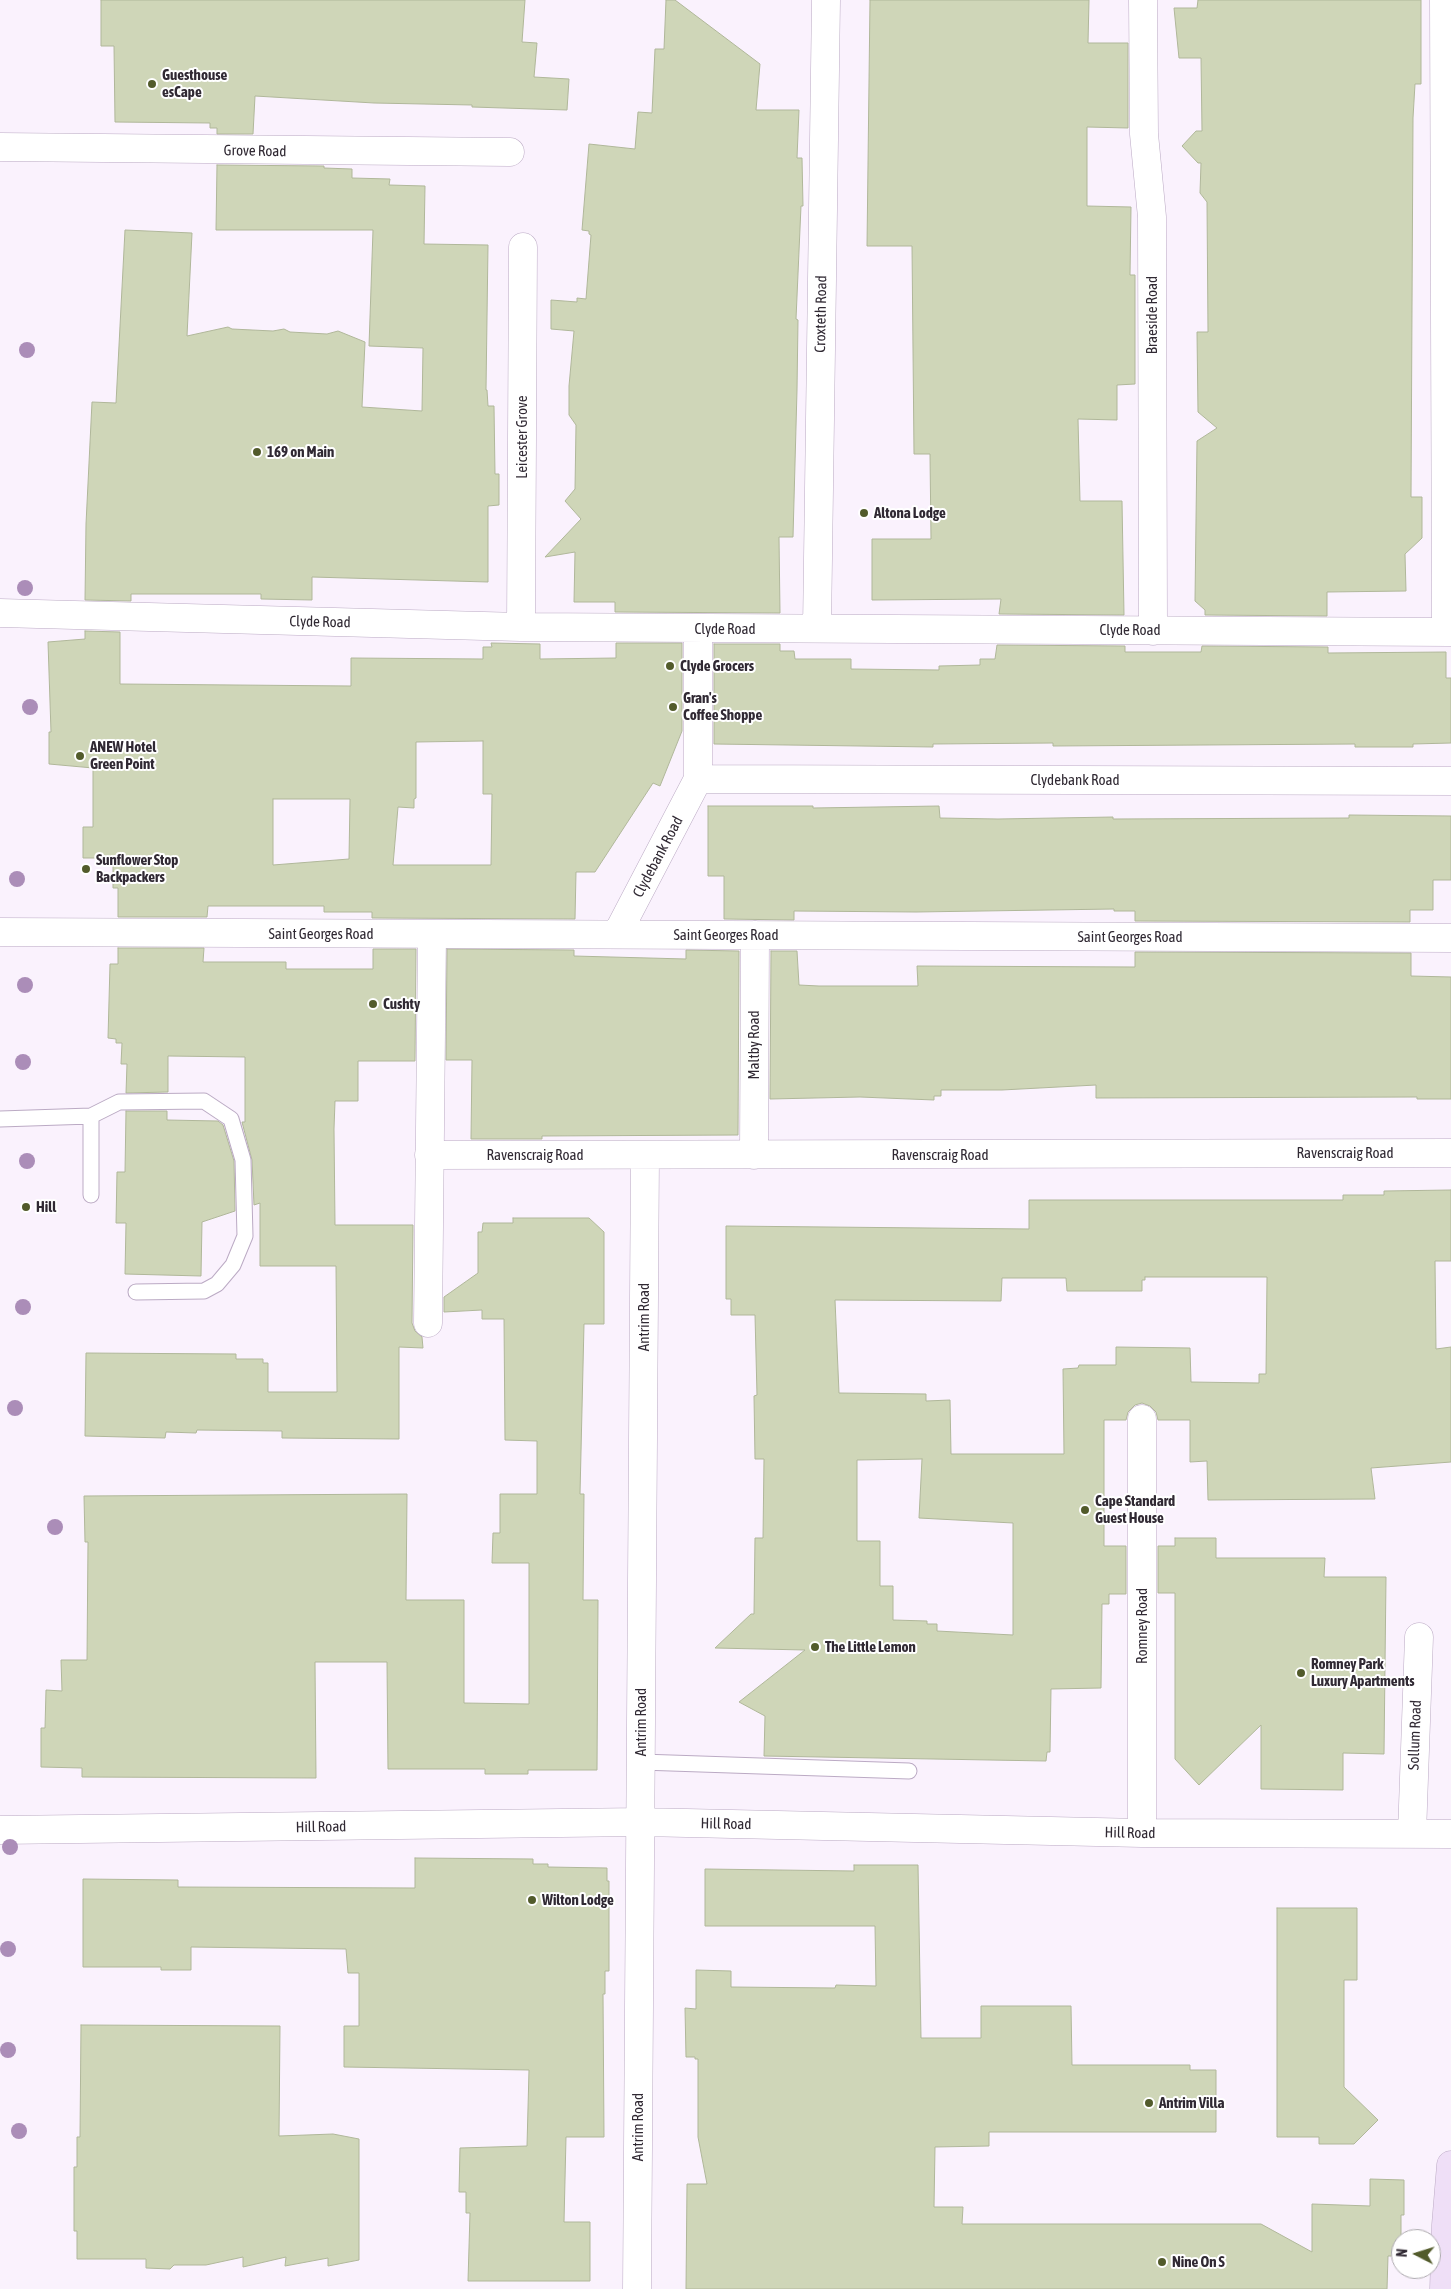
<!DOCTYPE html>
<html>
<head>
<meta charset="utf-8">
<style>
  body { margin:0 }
  #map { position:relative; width:1451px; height:2289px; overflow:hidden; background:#faf2fd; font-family:"Asap Condensed",sans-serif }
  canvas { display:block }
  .north { position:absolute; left:1391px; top:2229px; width:50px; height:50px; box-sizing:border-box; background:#fff; border:1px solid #aca9ad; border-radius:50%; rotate:275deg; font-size:14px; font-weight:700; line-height:20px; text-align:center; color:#302933 }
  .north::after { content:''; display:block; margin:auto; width:18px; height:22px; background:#525b2b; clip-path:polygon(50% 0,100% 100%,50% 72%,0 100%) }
</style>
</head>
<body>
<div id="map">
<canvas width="1451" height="2289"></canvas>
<div class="north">N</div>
</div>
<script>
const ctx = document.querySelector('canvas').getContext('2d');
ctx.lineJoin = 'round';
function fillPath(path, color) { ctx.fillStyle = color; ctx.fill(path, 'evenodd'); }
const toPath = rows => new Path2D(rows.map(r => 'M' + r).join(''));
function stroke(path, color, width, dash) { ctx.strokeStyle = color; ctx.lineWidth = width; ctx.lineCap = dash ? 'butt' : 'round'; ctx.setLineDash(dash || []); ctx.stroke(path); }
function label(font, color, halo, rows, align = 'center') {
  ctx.font = font + ' "Asap Condensed",sans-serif'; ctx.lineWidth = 4; ctx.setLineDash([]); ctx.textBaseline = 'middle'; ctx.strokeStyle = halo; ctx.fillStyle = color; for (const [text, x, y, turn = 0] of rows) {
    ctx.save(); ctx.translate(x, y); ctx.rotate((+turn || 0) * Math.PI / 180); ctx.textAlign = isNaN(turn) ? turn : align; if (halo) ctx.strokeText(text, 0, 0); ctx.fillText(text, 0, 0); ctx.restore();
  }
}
const building = toPath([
  [101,0,525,0,522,42,537,43,534,77,569,79,567,110,472,107,472,105,374,103,255,96,253,134,217,134,217,128,210,128,210,123,115,122,114,46,101,46,101,0],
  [666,0,675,0,760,64,756,110,799,110,797,158,802,158,803,206,801,206,796,319,798,320,797,390,793,537,779,537,780,613,615,612,615,602,574,602,575,552,545,557,581,519,565,501,575,489,576,425,569,415,569,386,574,331,551,329,551,300,577,302,577,298,586,299,591,235,589,234,589,231,582,230,589,144,635,149,638,112,652,113,655,49,664,49,666,0],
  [870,0,1089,0,1088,43,1128,43,1128,128,1087,127,1087,206,1131,207,1130,275,1135,275,1135,384,1117,385,1117,420,1078,419,1080,501,1122,501,1124,615,999,614,1001,599,872,600,872,539,931,539,930,454,914,454,912,246,867,246,870,0],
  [1198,0,1421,0,1421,84,1415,84,1413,118,1411,497,1422,497,1422,538,1405,554,1406,591,1327,592,1327,616,1205,615,1205,610,1195,601,1197,441,1217,428,1198,412,1197,332,1208,332,1207,202,1200,193,1201,163,1198,163,1182,146,1196,131,1202,131,1201,58,1179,58,1174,8,1197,8,1198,0],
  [217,165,324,166,324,168,352,169,352,178,390,179,389,185,425,186,424,244,488,245,486,390,487,390,488,406,494,406,495,474,499,474,499,505,488,506,488,582,312,577,312,600,261,599,261,594,131,594,131,601,85,600,86,524,92,402,116,403,125,230,192,233,187,336,228,327,232,329,273,331,284,329,290,332,327,334,338,331,365,342,362,407,422,411,423,348,369,346,373,230,216,230,217,165],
  [85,631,120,632,120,684,351,686,351,658,483,659,483,647,492,647,491,643,540,644,540,659,616,658,616,643,682,643,682,731,660,786,653,783,595,872,576,872,575,919,372,918,372,912,324,912,324,906,208,906,207,917,118,917,118,888,113,888,113,858,83,858,83,827,93,827,93,768,49,764,49,732,51,732,48,642,85,639,85,631],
  [483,741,483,794,492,794,491,865,393,865,398,807,414,808,414,799,416,798,416,742,483,741],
  [273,799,350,799,349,859,273,865,273,799],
  [714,644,780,644,780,651,794,651,795,659,851,659,851,669,939,670,939,666,980,665,980,659,995,659,997,645,1125,646,1125,652,1201,652,1202,646,1328,647,1328,653,1446,652,1446,678,1451,678,1451,743,1413,744,1413,747,1355,747,1355,744,1053,746,1053,743,933,744,933,747,714,744,714,644],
  [708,806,813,806,813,808,939,806,940,818,998,819,1113,817,1113,819,1349,818,1349,815,1451,816,1451,880,1433,880,1433,910,1410,910,1410,922,1135,921,1135,911,1114,911,1114,909,916,912,794,911,794,920,724,919,724,876,708,876,708,806],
  [118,948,204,948,203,962,286,962,286,969,373,969,373,949,416,949,415,1061,358,1061,358,1101,335,1101,334,1129,335,1225,413,1225,412,1323,415,1331,422,1337,423,1348,399,1347,399,1439,282,1438,282,1431,197,1430,196,1433,166,1432,165,1438,85,1436,86,1353,236,1354,236,1359,263,1359,263,1363,268,1363,268,1392,337,1392,336,1266,260,1266,260,1203,254,1205,252,1160,242,1122,245,1122,245,1057,168,1056,168,1092,126,1093,127,1064,121,1064,122,1043,116,1043,116,1039,108,1038,110,964,118,964,118,948],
  [447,949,574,950,574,956,686,959,686,950,739,951,738,1135,542,1136,542,1139,471,1139,472,1060,446,1060,447,949],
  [771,951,797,951,799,985,819,986,918,986,917,966,1135,967,1135,952,1411,953,1411,976,1451,977,1451,1099,1417,1099,1417,1097,1096,1098,1096,1085,1002,1090,941,1090,941,1096,934,1096,934,1100,860,1097,770,1099,771,951],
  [126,1111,167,1111,167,1120,218,1121,223,1125,234,1161,235,1211,202,1222,201,1276,125,1274,126,1223,116,1223,117,1172,125,1172,126,1111],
  [1451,1190,1451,1261,1435,1261,1436,1349,1451,1347,1451,1462,1371,1468,1375,1499,1208,1500,1207,1461,1190,1462,1190,1420,1158,1420,1156,1412,1150,1406,1142,1403,1135,1405,1128,1412,1126,1420,1104,1420,1104,1546,1126,1546,1126,1594,1109,1594,1109,1604,1102,1604,1101,1688,1051,1689,1050,1752,1047,1752,1046,1761,764,1756,765,1716,739,1702,805,1650,715,1648,751,1614,754,1614,755,1538,763,1538,764,1459,755,1459,754,1396,757,1395,755,1315,731,1315,731,1299,726,1299,726,1226,1029,1229,1029,1200,1343,1200,1343,1195,1384,1195,1384,1191,1451,1190],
  [1145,1277,1267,1277,1266,1374,1259,1374,1259,1383,1191,1382,1190,1348,1116,1347,1116,1365,1079,1365,1078,1368,1063,1369,1064,1454,951,1454,950,1400,926,1401,926,1394,839,1393,835,1300,1001,1301,1002,1278,1066,1278,1067,1291,1142,1291,1142,1280,1145,1280,1145,1277],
  [922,1459,919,1518,1013,1523,1013,1635,937,1631,937,1624,927,1624,927,1621,893,1620,893,1586,880,1586,880,1541,857,1541,857,1460,922,1459],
  [513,1218,589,1218,604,1232,604,1324,584,1324,580,1494,584,1494,583,1600,598,1600,597,1770,528,1770,528,1774,485,1774,485,1769,388,1769,387,1662,315,1662,316,1778,82,1777,82,1768,41,1767,41,1728,45,1728,46,1690,62,1691,61,1660,87,1660,88,1542,85,1542,84,1496,407,1494,406,1600,464,1600,464,1703,529,1704,529,1563,492,1563,493,1533,500,1533,500,1494,537,1494,537,1441,505,1440,504,1319,482,1319,482,1310,444,1312,444,1297,478,1273,478,1232,482,1232,483,1223,513,1223,513,1218],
  [1175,1538,1216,1538,1216,1558,1325,1558,1324,1577,1386,1577,1384,1754,1343,1753,1343,1790,1261,1789,1261,1725,1199,1785,1175,1759,1175,1593,1158,1593,1158,1546,1175,1546,1175,1538],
  [415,1858,533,1859,533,1864,548,1864,548,1867,607,1868,607,1881,609,1881,609,1971,605,1971,605,1994,603,1994,604,2137,566,2137,564,2222,590,2222,590,2281,468,2281,470,2213,466,2213,466,2192,459,2192,460,2148,527,2146,529,2070,344,2067,344,2026,359,2026,359,1973,348,1973,346,1949,191,1947,191,1970,161,1970,161,1967,83,1967,83,1879,178,1880,178,1887,415,1888,415,1858],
  [854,1865,918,1865,921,2038,981,2038,981,2006,1071,2006,1072,2065,1190,2065,1190,2070,1216,2070,1216,2132,989,2132,989,2146,935,2147,934,2207,963,2207,962,2224,1261,2224,1312,2252,1312,2204,1370,2206,1370,2179,1404,2180,1404,2215,1401,2215,1401,2256,1388,2256,1387,2289,686,2289,687,2184,707,2184,698,2137,698,2059,695,2059,695,2057,686,2057,685,2008,696,2009,696,1970,731,1971,731,1987,835,1988,836,1985,876,1986,875,1926,705,1926,705,1869,854,1871,854,1865],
  [1277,1908,1357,1908,1357,1980,1344,1980,1344,2087,1378,2120,1354,2144,1319,2144,1319,2137,1277,2137,1277,1908],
  [81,2025,280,2026,279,2136,333,2134,359,2139,359,2260,328,2266,328,2258,285,2266,286,2257,243,2267,243,2257,206,2265,174,2265,170,2269,146,2268,146,2259,77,2259,77,2231,74,2231,74,2167,77,2167,77,2137,80,2137,81,2025]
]);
const lane = toPath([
  [0,1119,91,1116],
  [91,1195,91,1116,119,1102,204,1101,231,1119,243,1160,245,1236,233,1265,217,1284,204,1291,136,1292],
  [641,1762,909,1771]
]);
const street = toPath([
  [1143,0,1144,134,1152,217,1153,631],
  [1444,0,1446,632],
  [0,147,510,152],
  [0,613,521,627,1451,632],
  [521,627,523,247],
  [817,628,826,0],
  [698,779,1451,781],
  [0,932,1451,938],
  [617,934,698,779,698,629],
  [429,1155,1451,1153],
  [754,1155,755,935],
  [428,1323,432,934],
  [0,1830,641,1822,1142,1833,1451,1834],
  [1142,1833,1142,1419],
  [1412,1834,1419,1637],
  [637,2289,645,1155]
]);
const secondary = toPath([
  [1444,2289,1446,2225,1451,2165]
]);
const trees = [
  [27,350],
  [25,588],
  [30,707],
  [17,879],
  [25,985],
  [23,1062],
  [27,1161],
  [23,1307],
  [15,1408],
  [55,1527],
  [10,1847],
  [8,1949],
  [8,2050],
  [19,2131]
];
const markers = [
  [152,84,5,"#525b2b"],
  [257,452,5,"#525b2b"],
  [864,513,5,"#525b2b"],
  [670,666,5,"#525b2b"],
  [673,707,5,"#525b2b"],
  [80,756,5,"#525b2b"],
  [86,869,5,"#525b2b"],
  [373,1004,5,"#525b2b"],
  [26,1207,5,"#525b2b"],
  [1085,1510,5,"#525b2b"],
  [815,1647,5,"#525b2b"],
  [1301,1673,5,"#525b2b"],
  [532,1900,5,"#525b2b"],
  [1149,2103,5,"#525b2b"],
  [1162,2262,5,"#525b2b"]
];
const poiNames = [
  ["Guesthouse",162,75],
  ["esCape",162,92],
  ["169 on Main",267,452],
  ["Altona Lodge",874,513],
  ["Clyde Grocers",680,666],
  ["Gran's",683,698],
  ["Coffee Shoppe",683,715],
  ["ANEW Hotel",90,747],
  ["Green Point",90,764],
  ["Sunflower Stop",96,860],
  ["Backpackers",96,877],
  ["Cushty",383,1004],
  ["Hill",36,1207],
  ["Cape Standard",1095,1501],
  ["Guest House",1095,1518],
  ["The Little Lemon",825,1647],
  ["Romney Park",1311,1664],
  ["Luxury Apartments",1311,1681],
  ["Wilton Lodge",542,1900],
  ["Antrim Villa",1159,2103],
  ["Nine On S",1172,2262]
];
const streetNames = [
  ["Grove Road",255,151,1],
  ["Croxteth Road",821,314,-89],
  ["Braeside Road",1152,315,-90],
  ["Leicester Grove",522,437,-90],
  ["Clyde Road",320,622,1],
  ["Clyde Road",725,629],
  ["Clyde Road",1130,630],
  ["Clydebank Road",1075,780],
  ["Clydebank Road",658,857,-62],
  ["Saint Georges Road",321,934],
  ["Saint Georges Road",726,935],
  ["Saint Georges Road",1130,937],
  ["Maltby Road",754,1045,-90],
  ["Ravenscraig Road",1345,1153],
  ["Ravenscraig Road",535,1155],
  ["Ravenscraig Road",940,1155],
  ["Antrim Road",644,1317,-90],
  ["Romney Road",1142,1626,-90],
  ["Antrim Road",641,1722,-90],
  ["Sollum Road",1415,1735,-88],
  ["Hill Road",726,1824,1],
  ["Hill Road",321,1827,-1],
  ["Hill Road",1130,1833,1],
  ["Antrim Road",638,2127,-90]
];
fillPath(building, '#cfd6b8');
stroke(building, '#b0b79a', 1);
stroke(lane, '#bbaac4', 17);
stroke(street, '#bbaac4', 29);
stroke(secondary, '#bbaac4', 29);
stroke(lane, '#fff', 15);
stroke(street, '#fff', 28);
stroke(secondary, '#efdff7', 28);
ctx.fillStyle = '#ab8db8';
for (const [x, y] of trees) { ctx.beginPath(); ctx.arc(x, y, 8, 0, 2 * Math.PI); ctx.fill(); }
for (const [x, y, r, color] of markers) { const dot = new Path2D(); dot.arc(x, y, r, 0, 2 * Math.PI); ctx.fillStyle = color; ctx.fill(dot); stroke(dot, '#fff', 2); }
label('bold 15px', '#302933', '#fff', poiNames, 'left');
label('15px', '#302933', '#fff', streetNames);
</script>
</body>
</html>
